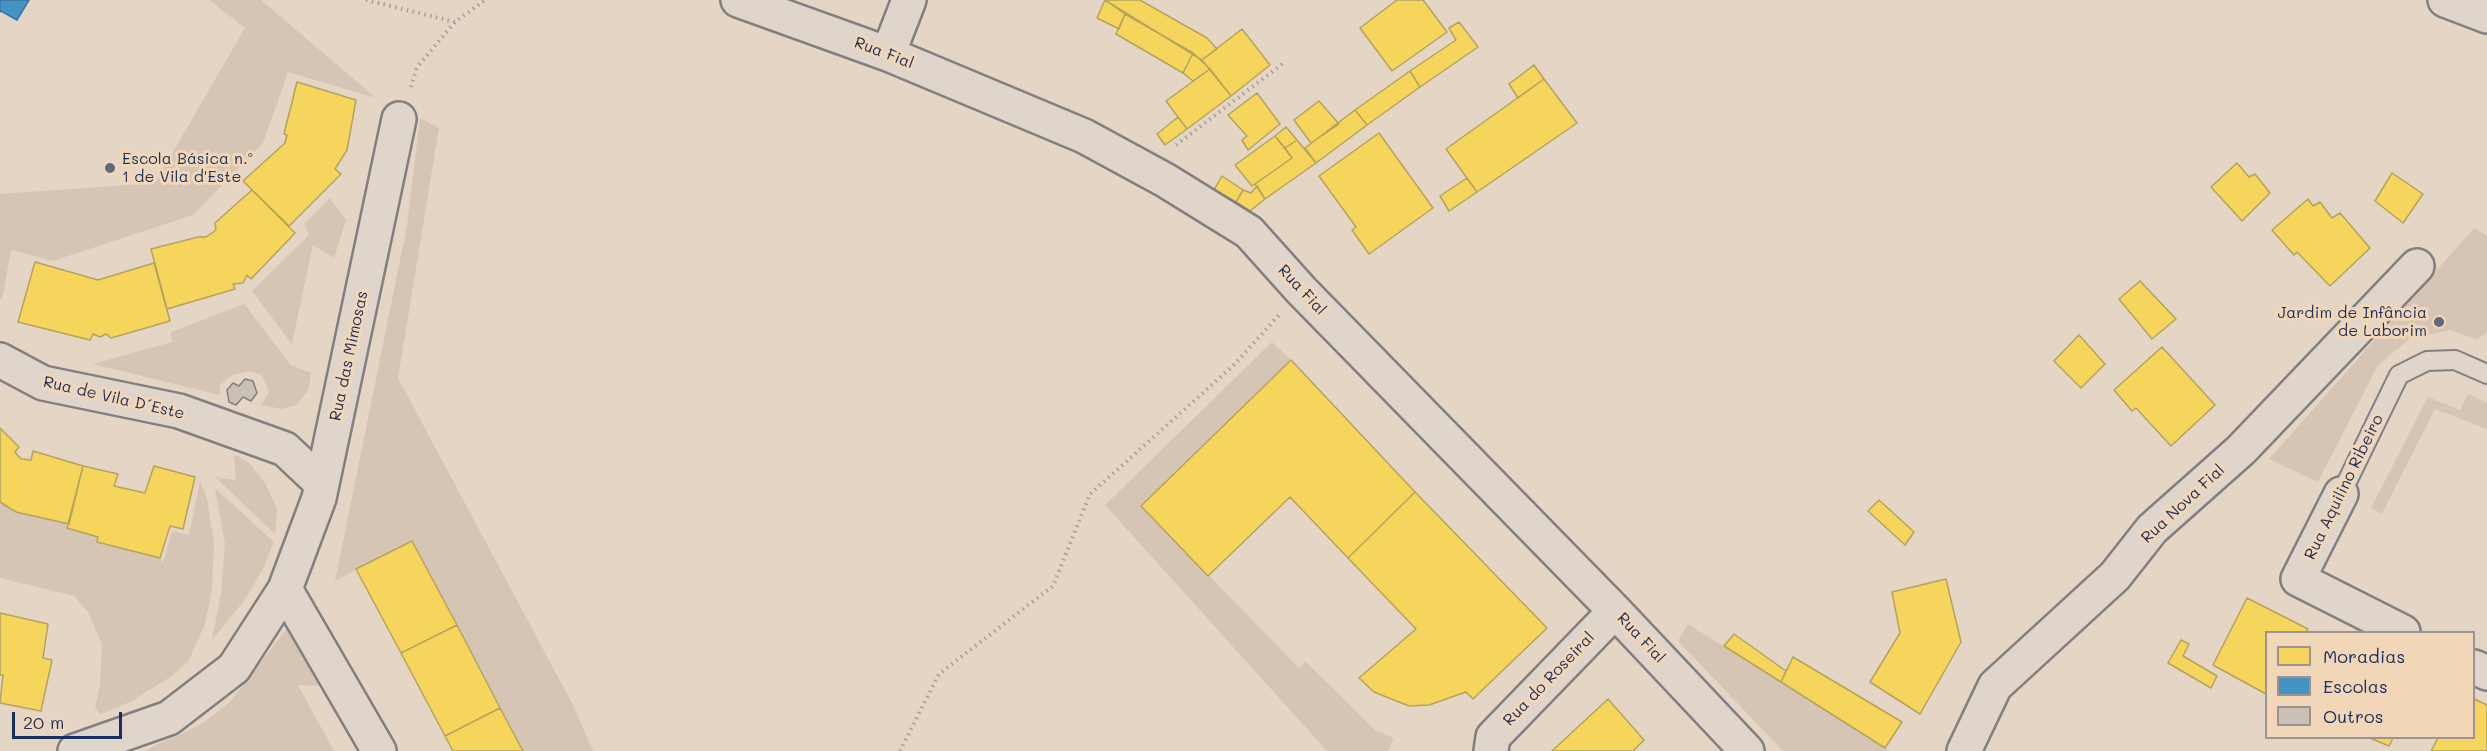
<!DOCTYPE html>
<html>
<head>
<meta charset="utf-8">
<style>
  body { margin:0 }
  #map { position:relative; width:2487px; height:751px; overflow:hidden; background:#e4d5c5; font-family:Mali,sans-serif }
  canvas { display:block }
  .legend { position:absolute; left:2265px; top:631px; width:210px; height:108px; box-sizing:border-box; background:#f1d6b8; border:2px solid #9b9394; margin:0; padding:8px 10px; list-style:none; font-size:18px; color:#1b2f5e }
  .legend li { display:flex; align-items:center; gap:12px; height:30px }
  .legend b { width:30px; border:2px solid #9b9394 }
  .scale { position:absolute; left:12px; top:712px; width:110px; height:27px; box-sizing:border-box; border:3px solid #1b2f5e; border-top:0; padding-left:8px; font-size:18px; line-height:21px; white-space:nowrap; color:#1b2f5e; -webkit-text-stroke:4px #f1d6b8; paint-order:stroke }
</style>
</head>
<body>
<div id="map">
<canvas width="2487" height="751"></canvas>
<ul class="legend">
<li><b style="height:16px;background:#f6d55c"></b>Moradias</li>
<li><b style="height:16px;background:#4393c3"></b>Escolas</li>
<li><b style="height:16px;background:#cac0b6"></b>Outros</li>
</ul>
<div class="scale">20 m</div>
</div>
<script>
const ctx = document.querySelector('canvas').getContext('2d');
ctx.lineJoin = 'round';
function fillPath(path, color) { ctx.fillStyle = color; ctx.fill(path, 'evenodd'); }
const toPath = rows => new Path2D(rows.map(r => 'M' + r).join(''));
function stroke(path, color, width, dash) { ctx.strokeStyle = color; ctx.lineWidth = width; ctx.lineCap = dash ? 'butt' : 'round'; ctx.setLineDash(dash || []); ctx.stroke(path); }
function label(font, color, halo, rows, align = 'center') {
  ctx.font = font + ' Mali,sans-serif'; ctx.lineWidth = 6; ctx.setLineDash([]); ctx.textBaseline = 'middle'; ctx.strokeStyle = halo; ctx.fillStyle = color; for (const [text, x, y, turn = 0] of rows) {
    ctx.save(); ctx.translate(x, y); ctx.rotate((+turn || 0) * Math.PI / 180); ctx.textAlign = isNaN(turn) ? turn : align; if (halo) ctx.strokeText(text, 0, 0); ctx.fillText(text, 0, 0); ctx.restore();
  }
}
const green = toPath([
  [209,0,261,0,376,98,288,72,263,143,193,215,53,261,11,250,2,300,0,298,0,194,155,183,245,28],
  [420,118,439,128,398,378,573,705,593,751,523,751,412,541,335,581,407,226],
  [330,198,346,220,334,258,313,245,292,344,252,291,309,235,304,224],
  [2474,228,2487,236,2487,332,2477,340,2450,330,2409,339,2378,365,2318,482,2269,459],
  [244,304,291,365,311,373,308,391,296,405,282,409,261,405,269,392,262,375,251,371,232,375,220,385,220,395,93,364,172,342,171,332],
  [1272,342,1291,360,1141,506,1299,668,1305,661,1375,730,1394,738,1388,751,1327,751,1105,505],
  [2468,394,2487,403,2487,429,2435,409,2382,514,2371,508,2428,397,2460,410],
  [234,454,250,464,265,483,277,508,275,534,215,477,236,480],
  [200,481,207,498,214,543,212,589,205,624,189,660,172,676,130,702,100,714,95,708,100,684,102,644,88,612,74,596,0,578,0,502,17,512,69,524,67,528,160,558,163,563,172,531,189,535],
  [215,488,274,542,262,571,243,602,212,640,221,594,225,544],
  [1688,624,1890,751,1783,751,1678,641],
  [289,626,301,634,322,686,298,685,334,751,144,751,200,725,228,704]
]);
const homes = toPath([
  [1105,0,1125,14,1119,29,1097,18,1105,0],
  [1105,0,1140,0,1207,38,1217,49,1202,60,1105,0],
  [1397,0,1423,0,1447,32,1392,71,1360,28,1397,0],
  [1125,14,1193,53,1183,73,1116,34,1125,14],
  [1459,22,1478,47,1420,87,1410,71,1456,40,1449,28,1459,22],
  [1242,29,1270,65,1231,96,1202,60,1242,29],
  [1193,53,1210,69,1193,81,1183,73,1193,53],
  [1534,65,1544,79,1518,98,1509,84,1534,65],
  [1210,69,1231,96,1187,129,1166,101,1210,69],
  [1410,71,1420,87,1367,125,1355,110,1410,71],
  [1544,79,1577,123,1477,192,1446,149,1544,79],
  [297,82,356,100,347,150,335,169,341,174,289,226,243,181,285,143,287,135,284,134,297,82],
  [1257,93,1280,124,1248,150,1242,140,1247,136,1228,115,1257,93],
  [1319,101,1339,124,1311,143,1294,120,1319,101],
  [1355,110,1367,125,1316,163,1305,148,1355,110],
  [1178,117,1187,129,1165,145,1157,134,1178,117],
  [1286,127,1297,140,1285,148,1275,136,1286,127],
  [1379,133,1433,208,1369,254,1352,230,1356,227,1319,176,1379,133],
  [1275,136,1292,158,1252,186,1235,165,1275,136],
  [1297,140,1316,163,1265,199,1255,184,1292,158,1285,148,1297,140],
  [2237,163,2249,177,2255,174,2270,193,2242,221,2211,187,2237,163],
  [2392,173,2423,194,2403,223,2375,201,2392,173],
  [1222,176,1243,190,1236,202,1214,190,1222,176],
  [1467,178,1477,192,1449,211,1440,196,1467,178],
  [1257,186,1265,199,1250,211,1236,202,1243,190,1251,193,1257,186],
  [252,190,295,233,251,279,247,275,243,283,233,284,235,289,167,309,151,249,198,237,206,237,216,230,215,223,252,190],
  [2308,199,2313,206,2320,202,2332,218,2340,213,2370,248,2330,286,2297,252,2294,255,2272,230,2308,199],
  [35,262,98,280,154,263,170,321,111,338,106,334,100,337,93,334,90,340,18,322,35,262],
  [2140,281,2176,319,2152,339,2119,299,2140,281],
  [2079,335,2105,364,2081,388,2054,361,2079,335],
  [2162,347,2215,405,2171,446,2136,408,2132,411,2114,390,2162,347],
  [1291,360,1415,492,1348,558,1290,497,1208,576,1141,506,1291,360],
  [0,428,19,447,15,452,21,459,31,460,33,451,83,466,69,524,16,512,0,502,0,428],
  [83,466,118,474,114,486,145,493,154,466,195,477,183,529,170,526,160,558,97,542,98,537,67,528,83,466],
  [1415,492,1547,628,1473,699,1466,692,1429,705,1409,706,1374,692,1359,678,1416,629,1348,558,1415,492],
  [1879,500,1914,532,1905,545,1868,511,1879,500],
  [412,541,457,625,401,653,356,569,412,541],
  [1946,579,1961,642,1920,714,1870,682,1900,633,1892,592,1946,579],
  [2247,598,2308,629,2306,632,2266,632,2266,694,2213,665,2247,598],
  [0,613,48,624,43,658,52,660,41,711,0,703,3,675,0,675,0,613],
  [457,625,500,708,445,736,401,653,457,625],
  [1734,634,1786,671,1781,682,1724,646,1734,634],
  [2181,640,2189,644,2183,656,2217,676,2211,688,2168,663,2181,640],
  [1793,657,1902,722,1885,748,1781,682,1793,657],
  [1608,699,1644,740,1633,751,1552,751,1608,699],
  [2474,699,2487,705,2487,751,2431,751,2438,738,2474,738,2474,699],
  [500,708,523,751,453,751,445,736,500,708],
  [2370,738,2393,738,2389,746,2370,738]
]);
const schools = toPath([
  [0,0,29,0,17,20,1,11,0,12,0,0]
]);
const building = toPath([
  [245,379,253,381,257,393,251,401,243,397,236,405,229,402,227,390,233,383,239,386,245,379]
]);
const path = toPath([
  [366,0,455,22],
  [411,87,417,67,455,22,485,0],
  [1176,145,1285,62],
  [900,751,939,674,1053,586,1090,494,1233,366,1279,315]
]);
const service = toPath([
  [2341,494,2399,375,2427,361,2455,360,2487,374]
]);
const minor = toPath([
  [738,0,888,54,1084,136,1165,180,1249,232,1301,290,1615,611,1747,751],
  [888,54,909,0],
  [0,360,43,383,179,411,285,449,322,484],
  [2341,494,2298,579,2403,632],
  [285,589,379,751],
  [2474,667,2487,673],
  [75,751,169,718,234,668,285,589,319,498,399,119],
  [1491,751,1493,737,1615,611],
  [1964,751,1995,686,2115,576,2152,529,2241,450,2417,266]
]);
const motorway = toPath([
  [2445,0,2487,16]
]);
const markers = [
  [110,168,6,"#616982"],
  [2439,322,6,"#616982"]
];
const streetNames = [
  ["Rua Fial",884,53,21],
  ["Rua Fial",1302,290,47],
  ["Rua das Mimosas",349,356,-78],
  ["Rua de Vila D´Este",114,398,13],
  ["Rua Aquilino Ribeiro",2344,487,-64],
  ["Rua Nova Fial",2183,504,-43],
  ["Rua Fial",1641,638,47],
  ["Rua do Roseiral",1549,679,-46]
];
const poiNames = [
  ["Escola Básica n.º",122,159],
  ["1 de Vila d'Este",122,177],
  ["Jardim de Infância",2427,313,"right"],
  ["de Laborim",2427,331,"right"]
];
fillPath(green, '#d6c5b5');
fillPath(homes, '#f6d55c');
stroke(homes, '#b4a35d', 1.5);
fillPath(schools, '#4393c3');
stroke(schools, '#3775a5', 1.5);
fillPath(building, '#cac0b6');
stroke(building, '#827f80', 1.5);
stroke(service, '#827f80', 22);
stroke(minor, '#827f80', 38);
stroke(motorway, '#827f80', 38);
stroke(path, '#a39f9d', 4, [1.5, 4.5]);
stroke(service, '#dfd5ca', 18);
stroke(minor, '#dfd5ca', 33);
stroke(motorway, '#dfd5ca', 33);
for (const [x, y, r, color] of markers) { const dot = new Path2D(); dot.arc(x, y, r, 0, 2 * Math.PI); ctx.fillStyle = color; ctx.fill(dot); stroke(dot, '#f1d6b8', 2); }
label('16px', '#1b2f5e', '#f1d6b8', streetNames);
label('16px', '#1b2f5e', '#f1d6b8', poiNames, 'left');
</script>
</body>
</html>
